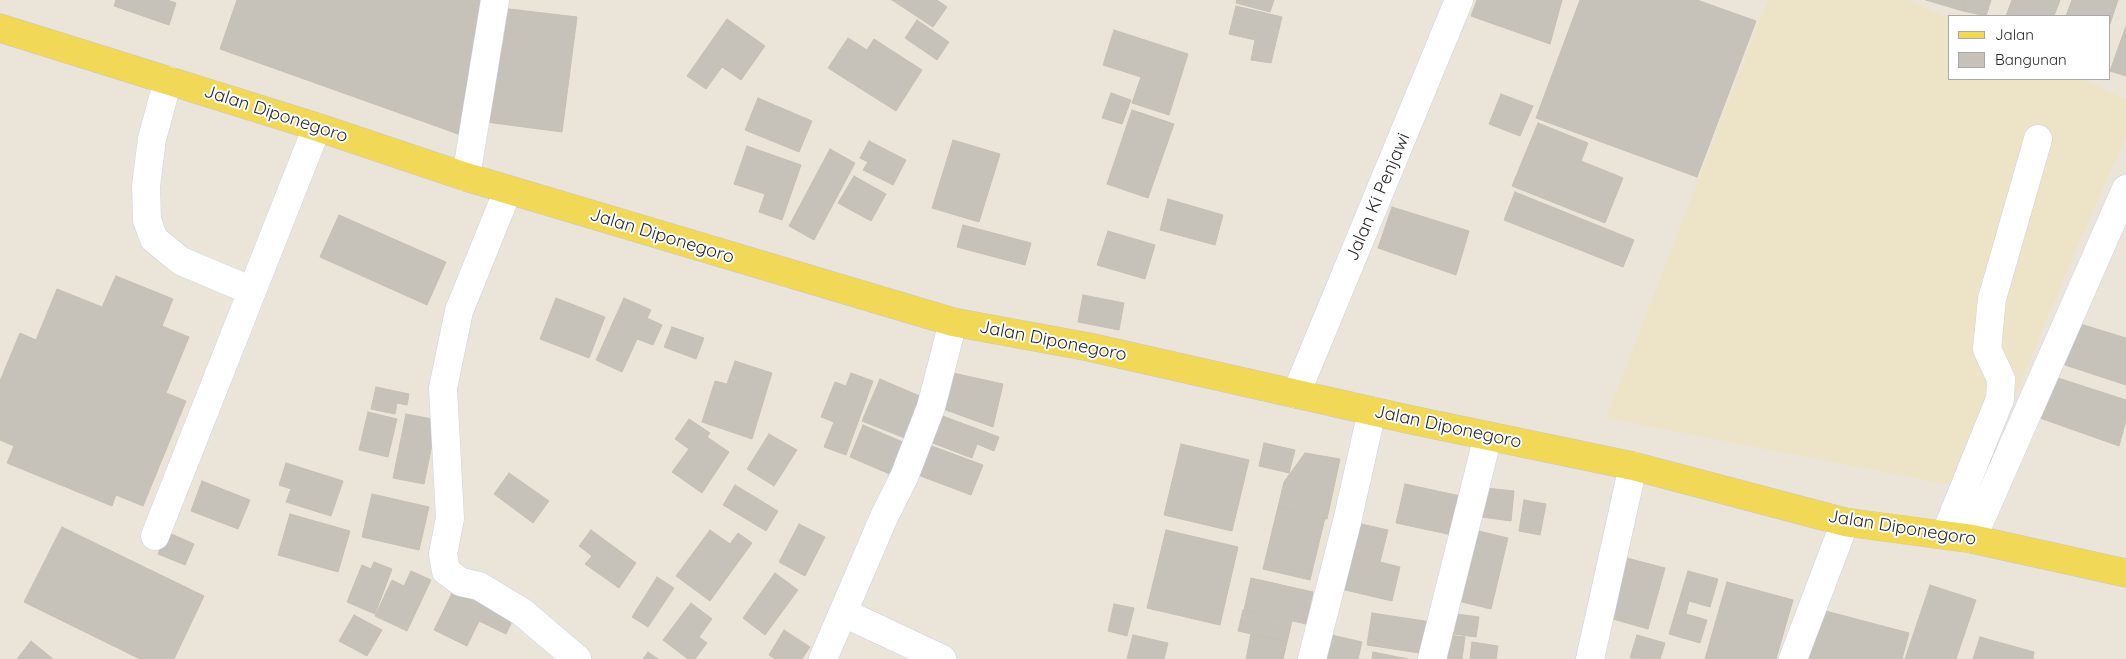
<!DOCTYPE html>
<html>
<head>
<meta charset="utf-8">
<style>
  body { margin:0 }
  #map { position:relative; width:2126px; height:659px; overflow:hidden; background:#ebe4d9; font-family:Quicksand,sans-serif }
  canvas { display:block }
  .legend { position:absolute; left:1948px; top:15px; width:162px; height:65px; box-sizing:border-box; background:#fff; border:1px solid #a9a9a9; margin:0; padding:6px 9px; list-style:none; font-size:15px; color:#282828 }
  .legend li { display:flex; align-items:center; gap:10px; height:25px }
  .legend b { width:25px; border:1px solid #a9a9a9 }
</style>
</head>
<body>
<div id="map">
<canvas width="2126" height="659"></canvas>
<ul class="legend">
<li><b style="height:6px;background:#f2d857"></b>Jalan</li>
<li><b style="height:14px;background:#c6c1b9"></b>Bangunan</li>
</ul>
</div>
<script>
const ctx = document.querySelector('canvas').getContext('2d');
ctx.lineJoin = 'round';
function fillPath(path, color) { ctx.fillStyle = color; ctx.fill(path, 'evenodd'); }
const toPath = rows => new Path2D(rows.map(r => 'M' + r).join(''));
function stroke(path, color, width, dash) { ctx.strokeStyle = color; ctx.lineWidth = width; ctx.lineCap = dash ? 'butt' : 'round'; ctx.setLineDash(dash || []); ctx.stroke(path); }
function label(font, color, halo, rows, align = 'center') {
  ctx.font = font + ' Quicksand,sans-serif'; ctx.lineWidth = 4; ctx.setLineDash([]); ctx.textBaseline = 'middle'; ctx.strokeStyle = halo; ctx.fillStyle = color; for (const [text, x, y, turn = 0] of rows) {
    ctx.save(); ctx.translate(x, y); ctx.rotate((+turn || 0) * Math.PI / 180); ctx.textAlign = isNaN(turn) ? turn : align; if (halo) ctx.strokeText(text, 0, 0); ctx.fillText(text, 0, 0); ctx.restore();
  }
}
const education = toPath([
  [1768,0,1908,0,1950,19,1950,79,2082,79,2126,99,2126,136,2075,252,1976,490,1606,418]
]);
const building = toPath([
  [116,0,167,0,176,3,169,25,114,6,116,0],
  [237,0,482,0,461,135,220,49,237,0],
  [892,0,937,0,947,7,933,27,892,0],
  [1237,0,1274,0,1270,12,1236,3,1237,0],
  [1477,0,1562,0,1550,44,1471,16,1477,0],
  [1580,0,1697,0,1756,21,1697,177,1536,118,1580,0],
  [1926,0,1966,0,1963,11,1926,0],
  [1966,0,1991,0,1986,16,1963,11,1966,0],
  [2012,0,2060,0,2054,16,2006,16,2012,0],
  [2072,0,2118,0,2110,24,2110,16,2066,16,2072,0],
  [1236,6,1282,17,1271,63,1251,60,1255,40,1229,34,1236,6],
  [501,8,577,17,562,132,486,122,501,8],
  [727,19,765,46,741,80,722,67,706,89,687,76,727,19],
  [917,20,949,42,937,60,905,38,917,20],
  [2126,26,2126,76,2110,71,2126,26],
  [1114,30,1188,54,1169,115,1132,103,1141,77,1103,65,1114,30],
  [848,38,867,50,874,39,922,70,896,111,828,68,848,38],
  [1111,93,1131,100,1122,124,1102,118,1111,93],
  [1501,94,1533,106,1520,136,1489,124,1501,94],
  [758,98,812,121,799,152,745,130,758,98],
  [1132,110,1174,124,1148,198,1107,184,1132,110],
  [1538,123,1588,143,1581,161,1623,178,1605,223,1512,186,1538,123],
  [953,140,1000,154,979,222,932,208,953,140],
  [869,141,906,160,893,185,863,170,868,162,860,158,869,141],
  [747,146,801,165,782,220,759,212,765,194,734,184,747,146],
  [830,149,855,163,814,240,789,226,830,149],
  [854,176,886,194,871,221,838,203,854,176],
  [1515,192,1634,240,1623,267,1504,220,1515,192],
  [1168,199,1223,215,1215,245,1160,230,1168,199],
  [1392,207,1469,231,1456,275,1378,248,1392,207],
  [339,215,446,262,427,305,320,257,339,215],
  [963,225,1031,243,1025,265,957,247,963,225],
  [1108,231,1155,245,1145,279,1097,265,1108,231],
  [116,276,173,299,162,326,189,337,166,393,186,401,143,506,116,495,112,506,7,463,14,446,0,440,0,381,20,333,36,340,57,289,102,307,116,276],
  [1083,295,1124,303,1119,330,1078,322,1083,295],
  [556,298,605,317,589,358,540,339,556,298],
  [624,298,651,310,647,318,662,325,653,345,637,339,622,372,596,360,624,298],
  [2077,323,2126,338,2126,385,2062,364,2077,323],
  [672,327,704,338,696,359,664,347,672,327],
  [735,361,772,373,752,439,702,422,715,381,727,384,735,361],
  [851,373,873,381,846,455,824,447,834,422,821,417,835,382,846,386,851,373],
  [953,373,1003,384,993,427,943,409,953,373],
  [2055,377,2126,400,2126,420,2119,446,2040,418,2055,377],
  [880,379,922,397,905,438,862,421,880,379],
  [376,387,409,394,407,405,397,403,395,414,371,409,376,387],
  [368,412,397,419,388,457,359,450,368,412],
  [406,414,437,420,424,484,393,478,406,414],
  [940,415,999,437,994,451,977,444,972,458,930,442,940,415],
  [689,419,710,433,707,437,729,452,702,493,672,472,689,449,675,439,689,419],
  [863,425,905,443,892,475,850,457,863,425],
  [769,434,797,450,774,486,747,469,769,434],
  [1264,443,1295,450,1289,473,1259,466,1264,443],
  [1181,444,1249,460,1232,531,1164,515,1181,444],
  [929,445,983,465,971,495,918,475,929,445],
  [1305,453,1340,459,1327,519,1278,507,1284,482,1305,453],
  [286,463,343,481,331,516,286,502,291,489,279,485,286,463],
  [509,473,549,501,533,523,494,494,509,473],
  [202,481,250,500,238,529,191,511,202,481],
  [1405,484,1465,497,1457,536,1396,523,1405,484],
  [735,485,778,511,766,531,723,505,735,485],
  [1486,488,1514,491,1511,521,1482,517,1486,488],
  [372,494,429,507,419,550,362,537,372,494],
  [1524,500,1546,504,1540,535,1519,531,1524,500],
  [1278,507,1325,518,1310,580,1263,569,1278,507],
  [290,514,350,531,338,572,278,555,290,514],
  [1357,523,1388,530,1380,562,1400,567,1392,601,1341,589,1357,523],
  [799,524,825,537,805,576,779,562,799,524],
  [62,527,204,596,174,659,140,659,24,602,62,527],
  [1470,529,1508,538,1491,609,1454,600,1470,529],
  [591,530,636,563,619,588,585,564,592,556,579,546,591,530],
  [710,530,730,544,738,533,752,543,710,601,676,576,710,530],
  [1166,530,1238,547,1220,625,1147,608,1166,530],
  [167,532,194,544,185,565,158,554,167,532],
  [1623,557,1665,568,1648,629,1606,617,1623,557],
  [374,562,392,569,375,614,347,602,362,565,371,569,374,562],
  [411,571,431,580,407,631,375,616,392,580,404,586,411,571],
  [1688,571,1718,579,1710,607,1689,601,1686,614,1707,620,1700,643,1669,634,1688,571],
  [775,573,798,590,765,635,743,618,775,573],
  [657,577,674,588,648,627,632,617,657,577],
  [1251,578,1313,592,1306,624,1244,610,1251,578],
  [1727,582,1793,600,1776,659,1705,659,1727,582],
  [1930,585,1976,600,1956,659,1905,659,1930,585],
  [455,587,515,615,506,634,479,621,467,646,434,630,455,587],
  [691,603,712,619,699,637,707,643,695,659,688,659,663,640,691,603],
  [1114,604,1134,608,1127,636,1108,631,1114,604],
  [1243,610,1292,621,1287,642,1238,631,1243,610],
  [1822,610,1909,633,1902,659,1808,659,1822,610],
  [1372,613,1431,622,1426,654,1367,645,1372,613],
  [1449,613,1479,617,1476,637,1446,633,1449,613],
  [354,615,382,630,367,656,339,641,354,615],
  [784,630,810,647,802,659,775,659,769,655,784,630],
  [1323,633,1362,642,1358,659,1317,659,1323,633],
  [1251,634,1287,642,1283,659,1246,659,1251,634],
  [1440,634,1465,637,1462,659,1437,659,1440,634],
  [1133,635,1168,643,1164,659,1127,659,1133,635],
  [1637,635,1665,643,1660,659,1630,658,1637,635],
  [1980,637,2034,652,2033,659,1973,659,1980,637],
  [31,641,53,659,17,659,31,641],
  [1472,642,1498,646,1496,659,1470,659,1472,642],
  [648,652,658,659,643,659,648,652],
  [1373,652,1408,659,1372,659,1373,652]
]);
const minor = toPath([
  [168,80,152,139,146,186,147,220,154,239,181,261,252,291],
  [466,177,495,0],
  [508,190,459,311,443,388,450,518,443,554,446,571,461,582,479,586,522,612,577,659],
  [1296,394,1459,0],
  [1945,535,2000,399,2001,379,1987,349,1992,299,2038,139],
  [155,536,317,127],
  [1972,539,2126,189],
  [844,613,942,659],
  [823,659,884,517,904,477,931,407,953,322],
  [1312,659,1347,522,1372,411],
  [1432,659,1488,436],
  [1590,659,1633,466],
  [1793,659,1845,522]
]);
const major = toPath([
  [0,28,317,127,466,177,953,322,1089,347,1407,419,1633,466,1845,522,1972,539,2126,573]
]);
const streetNames = [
  ["Jalan Diponegoro",276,114,18],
  ["Jalan Ki Penjawi",1378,197,-67],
  ["Jalan Diponegoro",662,236,17],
  ["Jalan Diponegoro",1053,341,11],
  ["Jalan Diponegoro",1448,427,12],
  ["Jalan Diponegoro",1902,528,9]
];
fillPath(education, '#ede4c8');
fillPath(building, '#c6c1b9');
stroke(building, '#c6c0b3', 1);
stroke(minor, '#ced1e2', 29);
stroke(major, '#c7c7c7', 29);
stroke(minor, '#fff', 28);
stroke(major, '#f2d857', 28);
label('18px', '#282828', '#fff', streetNames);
</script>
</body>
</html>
